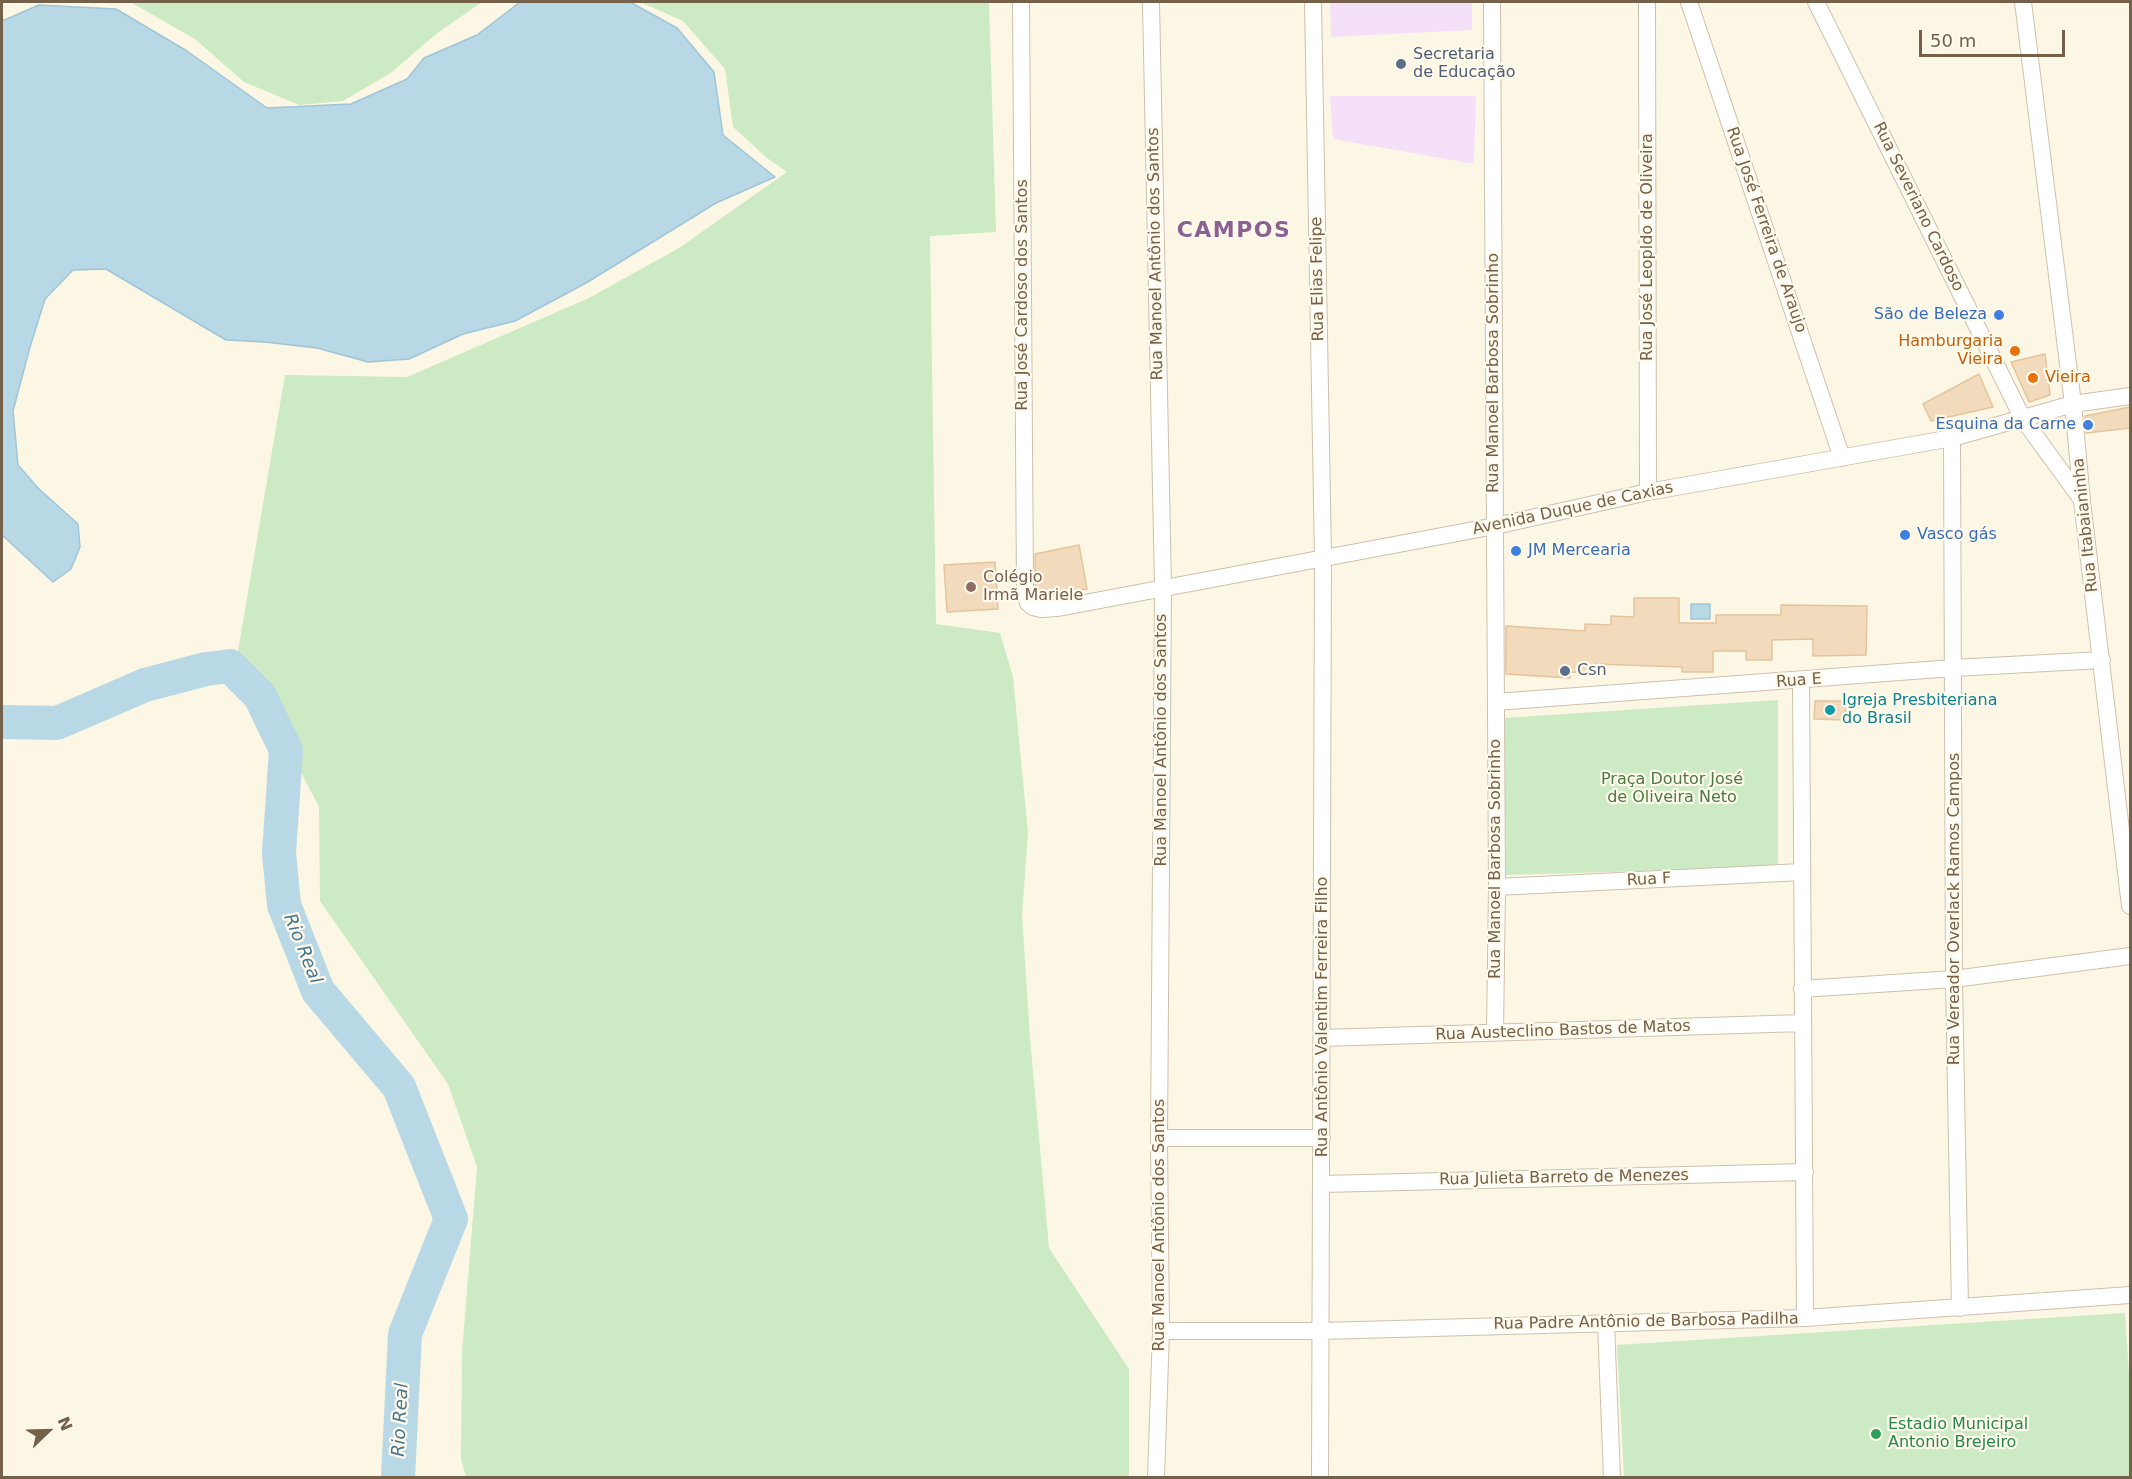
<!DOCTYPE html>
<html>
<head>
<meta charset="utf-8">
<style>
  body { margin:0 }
  #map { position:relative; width:2132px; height:1479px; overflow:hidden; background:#fcf7e4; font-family:"DejaVu Sans",sans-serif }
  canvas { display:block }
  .frame { position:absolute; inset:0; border:3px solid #75614a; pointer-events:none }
  .north { position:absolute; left:18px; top:1401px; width:60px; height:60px; -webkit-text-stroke:4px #fffaeb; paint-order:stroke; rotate:67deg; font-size:16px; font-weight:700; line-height:24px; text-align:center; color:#75614a }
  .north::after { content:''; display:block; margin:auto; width:21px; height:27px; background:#75614a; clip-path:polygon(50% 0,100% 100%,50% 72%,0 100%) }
  .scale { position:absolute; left:1919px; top:30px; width:146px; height:27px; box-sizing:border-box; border:3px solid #75614a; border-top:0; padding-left:8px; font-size:18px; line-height:21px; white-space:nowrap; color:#75614a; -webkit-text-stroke:4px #fffaeb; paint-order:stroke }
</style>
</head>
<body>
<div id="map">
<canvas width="2132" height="1479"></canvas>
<div class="frame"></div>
<div class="north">N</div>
<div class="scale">50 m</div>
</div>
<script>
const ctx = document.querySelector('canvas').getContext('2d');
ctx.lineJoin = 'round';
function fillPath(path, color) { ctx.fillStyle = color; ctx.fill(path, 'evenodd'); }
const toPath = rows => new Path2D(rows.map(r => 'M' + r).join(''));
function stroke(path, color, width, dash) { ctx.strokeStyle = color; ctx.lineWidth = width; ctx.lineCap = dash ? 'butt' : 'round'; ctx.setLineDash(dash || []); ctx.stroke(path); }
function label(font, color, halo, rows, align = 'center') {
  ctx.font = font + ' "DejaVu Sans",sans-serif'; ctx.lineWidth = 4.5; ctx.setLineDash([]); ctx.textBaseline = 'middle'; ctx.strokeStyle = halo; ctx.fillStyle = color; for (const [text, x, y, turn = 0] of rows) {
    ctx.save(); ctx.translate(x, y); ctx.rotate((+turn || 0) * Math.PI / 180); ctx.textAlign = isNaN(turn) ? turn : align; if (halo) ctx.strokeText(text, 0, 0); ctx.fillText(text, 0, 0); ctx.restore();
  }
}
const education = toPath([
  [1330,2,1472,2,1472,30,1331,37],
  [1330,96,1476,96,1474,164,1333,139]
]);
const green = toPath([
  [130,2,482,2,436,34,392,72,343,101,299,105,244,82,195,39],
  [640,2,989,2,996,232,930,236,936,624,1000,633,1013,677,1028,833,1022,915,1030,1038,1049,1248,1129,1369,1129,1477,466,1477,461,1459,462,1353,477,1167,448,1084,320,901,319,807,238,651,285,375,407,377,589,298,679,248,787,172,767,158,733,127,725,69,683,21],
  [1778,700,1778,867,1506,875,1504,718],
  [2125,1313,2130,1390,2130,1477,1624,1477,1617,1345]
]);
const water = toPath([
  [520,2,630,2,677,28,714,72,723,135,775,177,716,203,586,283,515,321,463,334,409,359,368,362,317,348,265,342,226,340,106,269,73,270,45,299,30,347,13,411,18,465,38,488,78,524,80,547,71,569,53,582,2,535,2,21,39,5,116,9,187,51,267,108,351,104,407,79,424,58,477,35,520,2],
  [1691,604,1710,604,1710,619,1691,619,1691,604]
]);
const river = toPath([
  [2,722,57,723,145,685,206,669,230,666,260,696,286,750,279,853,284,905,318,991,399,1087,451,1219,405,1334,398,1478]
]);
const building = toPath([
  [2045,354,2050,395,2029,402,2011,362,2045,354],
  [1979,374,1993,407,1931,421,1923,404,1979,374],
  [2130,407,2130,428,2086,433,2085,416,2130,407],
  [1079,545,1087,589,1038,597,1035,588,1035,554,1079,545],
  [995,562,998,609,947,612,944,565,995,562],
  [1634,598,1679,598,1679,623,1716,623,1716,615,1781,615,1781,605,1867,606,1866,655,1813,656,1813,639,1772,640,1772,660,1746,660,1746,651,1713,651,1713,672,1682,672,1682,667,1596,664,1596,673,1570,672,1570,678,1506,674,1506,626,1585,631,1585,624,1611,625,1611,616,1634,617,1634,598],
  [1815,701,1846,701,1845,720,1814,719,1815,701]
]);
const street = toPath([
  [1021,2,1025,589,1028,603,1033,607,1041,609,1058,608,1495,526,1648,492,1952,438,2073,404,2130,396],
  [1151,2,1163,587,1159,1138,1161,1331,1156,1478],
  [1313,2,1323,557,1320,1478],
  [1492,2,1497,887,1495,1033],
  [1647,2,1648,492],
  [1689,2,1842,458],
  [1816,2,2023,419,2082,500],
  [2023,2,2073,404,2082,501,2130,906],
  [1952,438,1954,979,1960,1308],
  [1801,681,1805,1318],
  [1496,702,1953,668,2102,660],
  [1497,887,1802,872],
  [1802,989,1954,979,2130,956],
  [1323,1038,1803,1023],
  [1159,1138,1322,1138],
  [1323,1184,1805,1172],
  [1606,1323,1612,1478],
  [1161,1331,1321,1331,1805,1318,2130,1295]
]);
const markers = [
  [1401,64,6,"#5c6f8a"],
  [1999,315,6,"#3f7fe0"],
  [2015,351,6,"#e8710a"],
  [2033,378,6,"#e8710a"],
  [2088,425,6,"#3f7fe0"],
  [1905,535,6,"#3f7fe0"],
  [1516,551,6,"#3f7fe0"],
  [971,587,6,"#8d6e63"],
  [1565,671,6,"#5c6f8a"],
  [1830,710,6,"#0f9aa8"],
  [1876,1434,6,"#2e9e5b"]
];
const serviceNames = [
  ["Secretaria",1413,55],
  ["de Educação",1413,73],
  ["Csn",1577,671]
];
const streetNames = [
  ["Rua Severiano Cardoso",1918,207,64],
  ["Rua José Ferreira de Araujo",1766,230,71],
  ["Rua José Leopldo de Oliveira",1648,247,-90],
  ["Rua Manoel Antônio dos Santos",1156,254,-91],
  ["Rua Elias Felipe",1318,279,-91],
  ["Rua José Cardoso dos Santos",1023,295,-90],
  ["Rua Manoel Barbosa Sobrinho",1494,373,-90],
  ["Avenida Duque de Caxias",1573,509,-12],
  ["Rua Itabaianinha",2086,525,-96],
  ["Rua E",1799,681,-4],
  ["Rua Manoel Antônio dos Santos",1162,740,-90],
  ["Rua Manoel Barbosa Sobrinho",1496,859,-90],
  ["Rua F",1649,880,-3],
  ["Rua Vereador Overlack Ramos Campos",1955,909,-90],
  ["Rua Antônio Valentim Ferreira Filho",1323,1017,-90],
  ["Rua Austeclino Bastos de Matos",1563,1031,-2],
  ["Rua Julieta Barreto de Menezes",1564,1178,-1],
  ["Rua Manoel Antônio dos Santos",1160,1225,-90],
  ["Rua Padre Antônio de Barbosa Padilha",1646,1322,-1]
];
const shopNames = [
  ["São de Beleza",1987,315],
  ["Esquina da Carne",2076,425],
  ["Vasco gás",1917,535,"left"],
  ["JM Mercearia",1528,551,"left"]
];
const foodNames = [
  ["Hamburgaria",2003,342],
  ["Vieira",2003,360],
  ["Vieira",2045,378,"left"]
];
const educationNames = [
  ["Colégio",983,578],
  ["Irmã Mariele",983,596]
];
const cultureNames = [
  ["Igreja Presbiteriana",1842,701],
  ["do Brasil",1842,719]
];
const parkNames = [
  ["Praça Doutor José",1672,780],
  ["de Oliveira Neto",1672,798]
];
const leisureNames = [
  ["Estadio Municipal",1888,1425],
  ["Antonio Brejeiro",1888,1443]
];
const waterNames = [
  ["Rio Real",302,949,68],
  ["Rio Real",401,1420,-87]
];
const districtNames = [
  ["CAMPOS",1234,231]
];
fillPath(education, '#f4e1f9');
fillPath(green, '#cceac3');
fillPath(water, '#b9d8e6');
stroke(water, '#9fc5d8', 1.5);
stroke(river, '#b9d8e6', 34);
fillPath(building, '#f2dbbc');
stroke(building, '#e5c49c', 1.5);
stroke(street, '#cec0ab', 18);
stroke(street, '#fff', 16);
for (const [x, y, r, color] of markers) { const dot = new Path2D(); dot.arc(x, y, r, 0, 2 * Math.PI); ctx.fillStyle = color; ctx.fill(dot); stroke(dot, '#fffaeb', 2); }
label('16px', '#4e5e75', '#fffaeb', serviceNames, 'left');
label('16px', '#75614a', '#fffaeb', streetNames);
label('16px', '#366cbe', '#fffaeb', shopNames, 'right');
label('16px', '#c56008', '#fffaeb', foodNames, 'right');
label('16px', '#785e54', '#fffaeb', educationNames, 'left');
label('16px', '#0d838f', '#fffaeb', cultureNames, 'left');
label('16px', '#497b42', '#fffaeb', parkNames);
label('16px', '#27864d', '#fffaeb', leisureNames, 'left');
label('italic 18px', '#467790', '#fffaeb', waterNames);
ctx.letterSpacing = '1.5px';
label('bold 22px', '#8a6192', '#fffaeb', districtNames);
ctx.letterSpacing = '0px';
</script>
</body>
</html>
